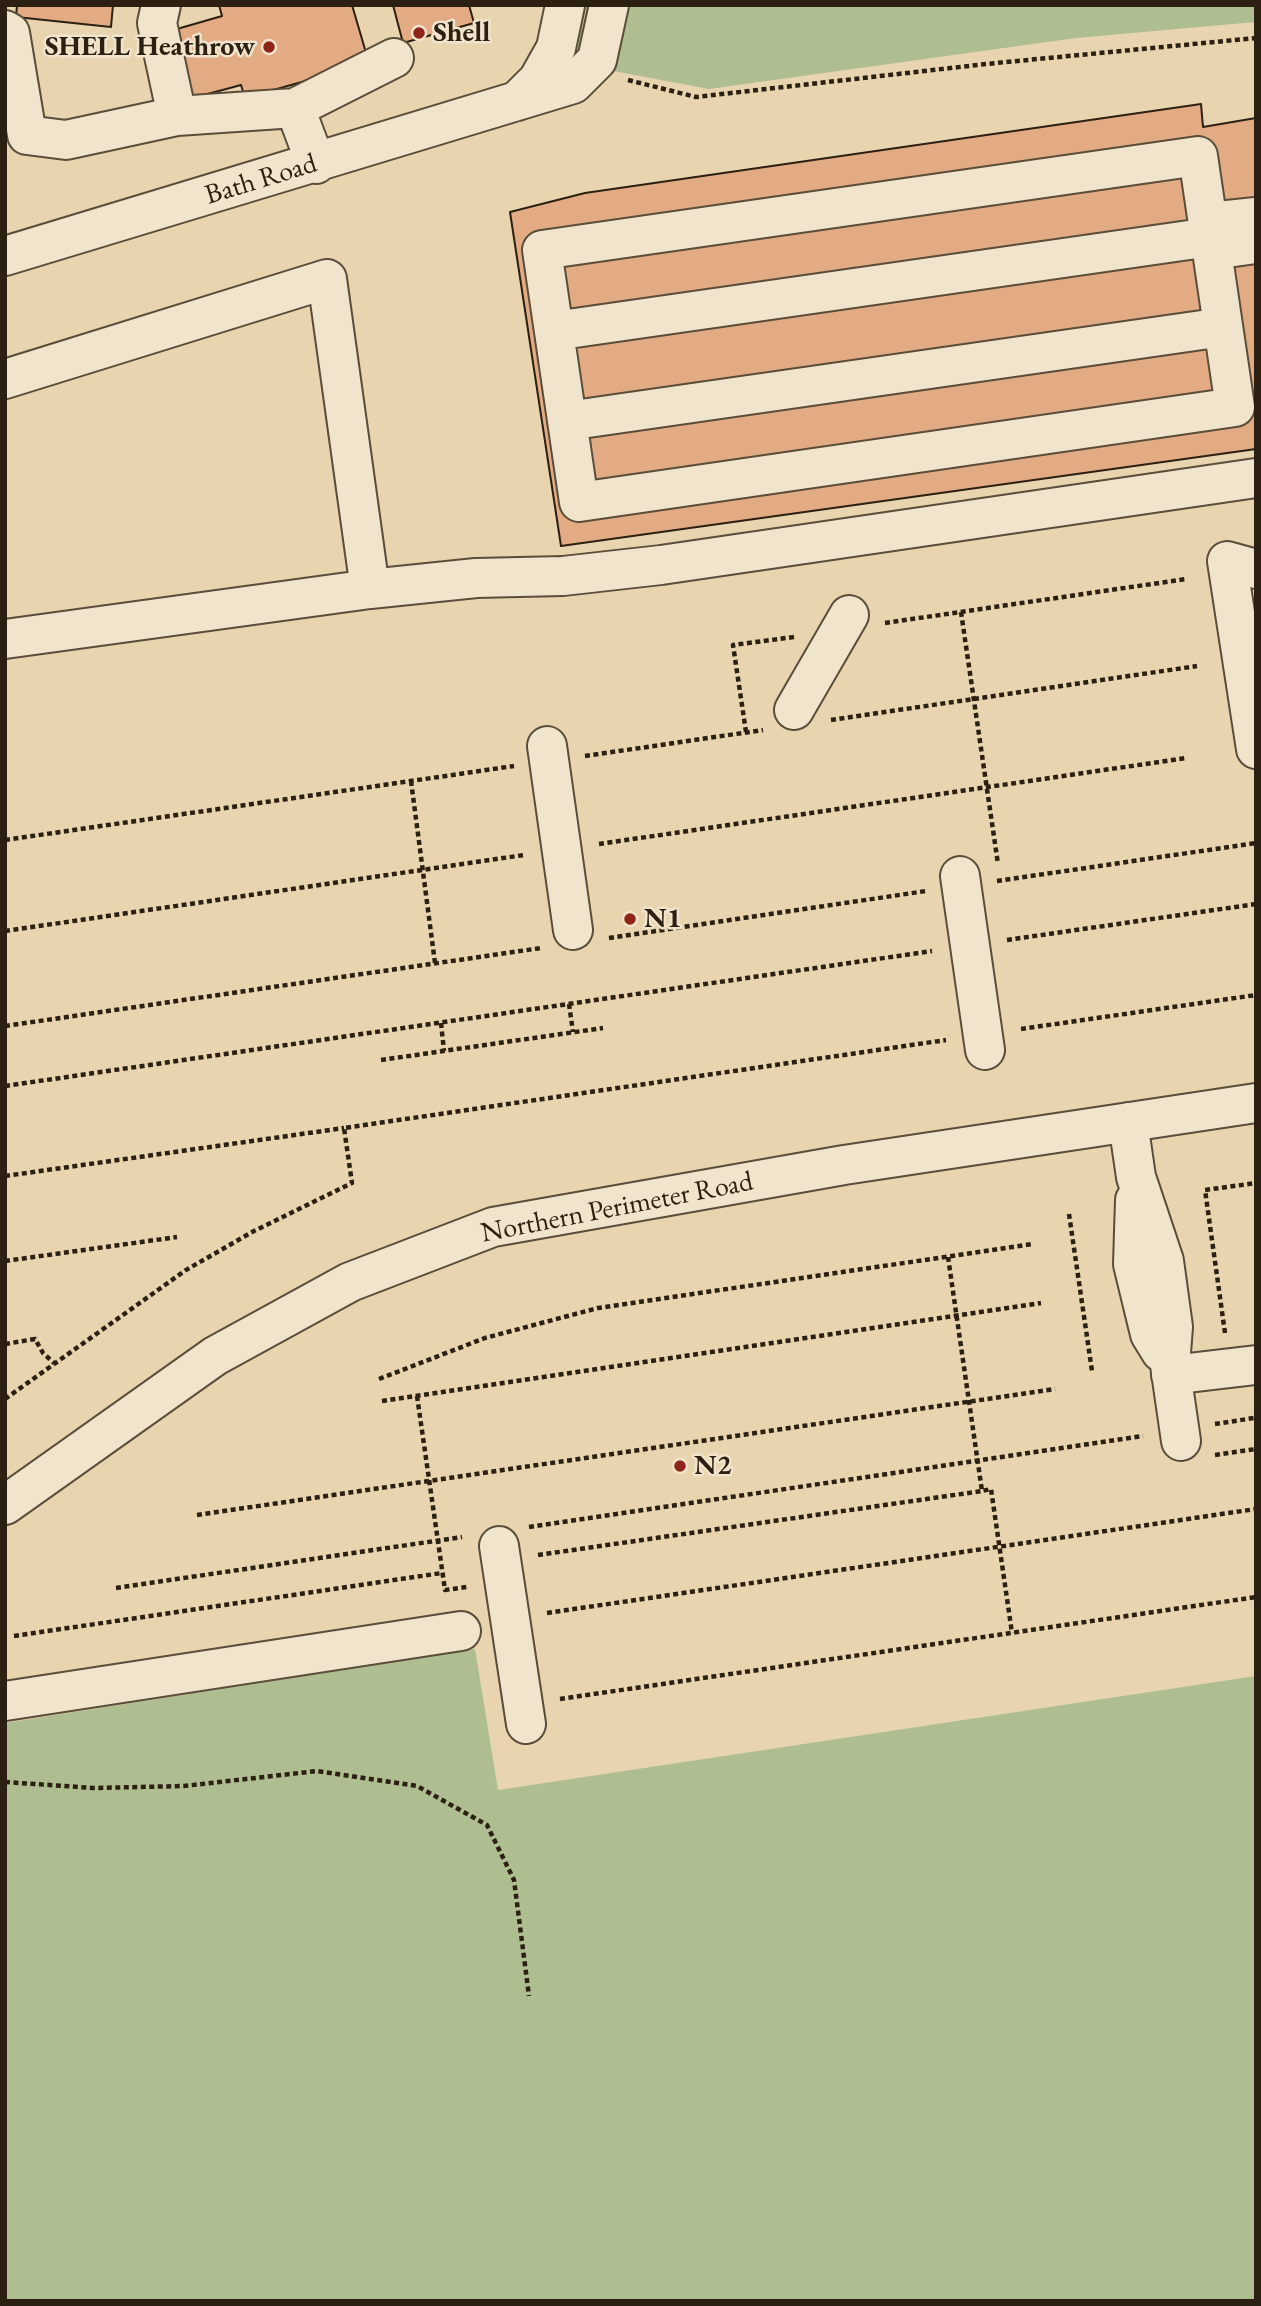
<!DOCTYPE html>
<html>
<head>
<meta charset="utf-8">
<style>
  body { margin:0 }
  #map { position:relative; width:1261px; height:2306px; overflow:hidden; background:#e8d5b0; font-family:"EB Garamond",serif }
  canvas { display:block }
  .frame { position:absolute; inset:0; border:7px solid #2b2011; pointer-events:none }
</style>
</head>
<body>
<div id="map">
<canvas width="1261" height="2306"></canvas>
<div class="frame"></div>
</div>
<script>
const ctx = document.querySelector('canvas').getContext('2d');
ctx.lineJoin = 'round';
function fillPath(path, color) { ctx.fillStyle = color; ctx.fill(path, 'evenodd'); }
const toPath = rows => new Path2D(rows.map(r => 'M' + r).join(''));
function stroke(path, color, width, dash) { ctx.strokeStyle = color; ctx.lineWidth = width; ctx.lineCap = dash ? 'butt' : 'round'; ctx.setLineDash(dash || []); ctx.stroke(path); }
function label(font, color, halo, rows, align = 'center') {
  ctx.font = font + ' "EB Garamond",serif'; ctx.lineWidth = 5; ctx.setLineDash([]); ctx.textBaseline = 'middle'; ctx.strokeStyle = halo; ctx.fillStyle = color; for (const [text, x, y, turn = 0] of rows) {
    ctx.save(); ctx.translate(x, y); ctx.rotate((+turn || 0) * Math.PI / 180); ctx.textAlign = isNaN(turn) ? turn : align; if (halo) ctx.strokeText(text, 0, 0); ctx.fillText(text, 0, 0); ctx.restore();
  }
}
const green = toPath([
  [582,5,593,5,583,53,573,49],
  [632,5,1256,5,1256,22,1076,38,709,89,613,71,627,11],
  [475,1649,498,1790,1256,1676,1256,2301,5,2301,5,1723]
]);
const building = toPath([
  [17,5,113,5,111,27,16,17,17,5],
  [219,5,352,5,369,63,245,98,241,85,189,99,170,31,222,16,219,5],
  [393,5,469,5,474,23,403,43,393,5],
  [1201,104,1203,127,1256,118,1256,449,561,546,510,212,585,193,1201,104]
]);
const path = toPath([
  [628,80,696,97,986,64,1256,38],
  [961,612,998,864],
  [885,623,1186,579],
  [831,720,1197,666],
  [746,732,733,645,794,637],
  [585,756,763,730],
  [411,781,435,963],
  [5,840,514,766],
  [599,844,1186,758],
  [997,881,1256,843],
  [5,931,524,855],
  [609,938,926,891],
  [1007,940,1256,904],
  [569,1004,573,1032],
  [441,1023,444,1051],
  [5,1026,541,948],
  [1021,1029,1256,995],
  [381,1060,603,1028],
  [5,1086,932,951],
  [5,1176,344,1128],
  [1069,1214,1092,1371],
  [948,1257,982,1491,991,1489,1012,1633],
  [5,1261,177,1237],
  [1225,1333,1205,1190,1256,1183],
  [5,1344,35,1339,43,1353,54,1363],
  [379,1379,485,1338,598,1308,1033,1244],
  [417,1396,445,1590,467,1587],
  [5,1399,186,1270,254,1231,352,1183,344,1128,946,1040],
  [382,1401,1041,1303],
  [1215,1424,1254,1418],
  [1215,1455,1256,1449],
  [197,1515,1055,1389],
  [529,1527,1143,1436],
  [538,1555,982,1491],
  [116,1588,462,1537],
  [547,1613,1256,1509],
  [14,1636,442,1573],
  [560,1699,1256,1597],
  [5,1782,94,1788,184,1786,317,1771,417,1786,487,1825,514,1880,529,1996]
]);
const minor = toPath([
  [161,5,157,23,177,116,295,108,316,164],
  [5,30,10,33,27,135,66,140,177,116],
  [517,101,538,80,556,48,565,5],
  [295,108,394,58],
  [1198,156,1235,407,579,502,542,250,1198,156],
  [1208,222,1256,217],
  [1212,250,1256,244],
  [5,256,573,84,597,60,609,5],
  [554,331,1210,237],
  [5,379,327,279,370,589],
  [567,421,1223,327],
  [1256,569,1227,561,1256,749],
  [5,639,370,589,476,578,563,576,661,565,1256,478],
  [794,710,849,615],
  [547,746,573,930],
  [960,876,985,1050],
  [1128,1122,1136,1177,1164,1261,1173,1327,1170,1365,1181,1441],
  [1135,1200,1133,1264,1150,1334,1161,1352],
  [1171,1375,1256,1365],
  [5,1505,215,1356,350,1282,493,1227,844,1165,1256,1103],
  [499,1546,526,1724],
  [5,1701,461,1631]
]);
const markers = [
  [419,33,7,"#8f2418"],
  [269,47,7,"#8f2418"],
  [630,919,7,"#8f2418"],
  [680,1466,7,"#8f2418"]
];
const poiNames = [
  ["Shell",433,33],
  ["SHELL Heathrow",255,47,"right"],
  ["N1",644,919],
  ["N2",694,1466]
];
const streetNames = [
  ["Bath Road",261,180,-17],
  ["Northern Perimeter Road",617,1208,-11]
];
fillPath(green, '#afbe90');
fillPath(building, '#e3ab84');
stroke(building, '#2b2011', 2);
stroke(minor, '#5a4d39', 42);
stroke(path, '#2b2011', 4.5, [5, 3.5]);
stroke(minor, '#f0e4cc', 38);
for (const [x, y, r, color] of markers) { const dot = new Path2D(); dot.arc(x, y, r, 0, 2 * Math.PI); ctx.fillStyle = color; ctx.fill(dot); stroke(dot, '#f0e4cc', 2.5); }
label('bold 28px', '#2b2011', '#f0e4cc', poiNames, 'left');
label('28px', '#2b2011', '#f0e4cc', streetNames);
</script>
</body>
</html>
